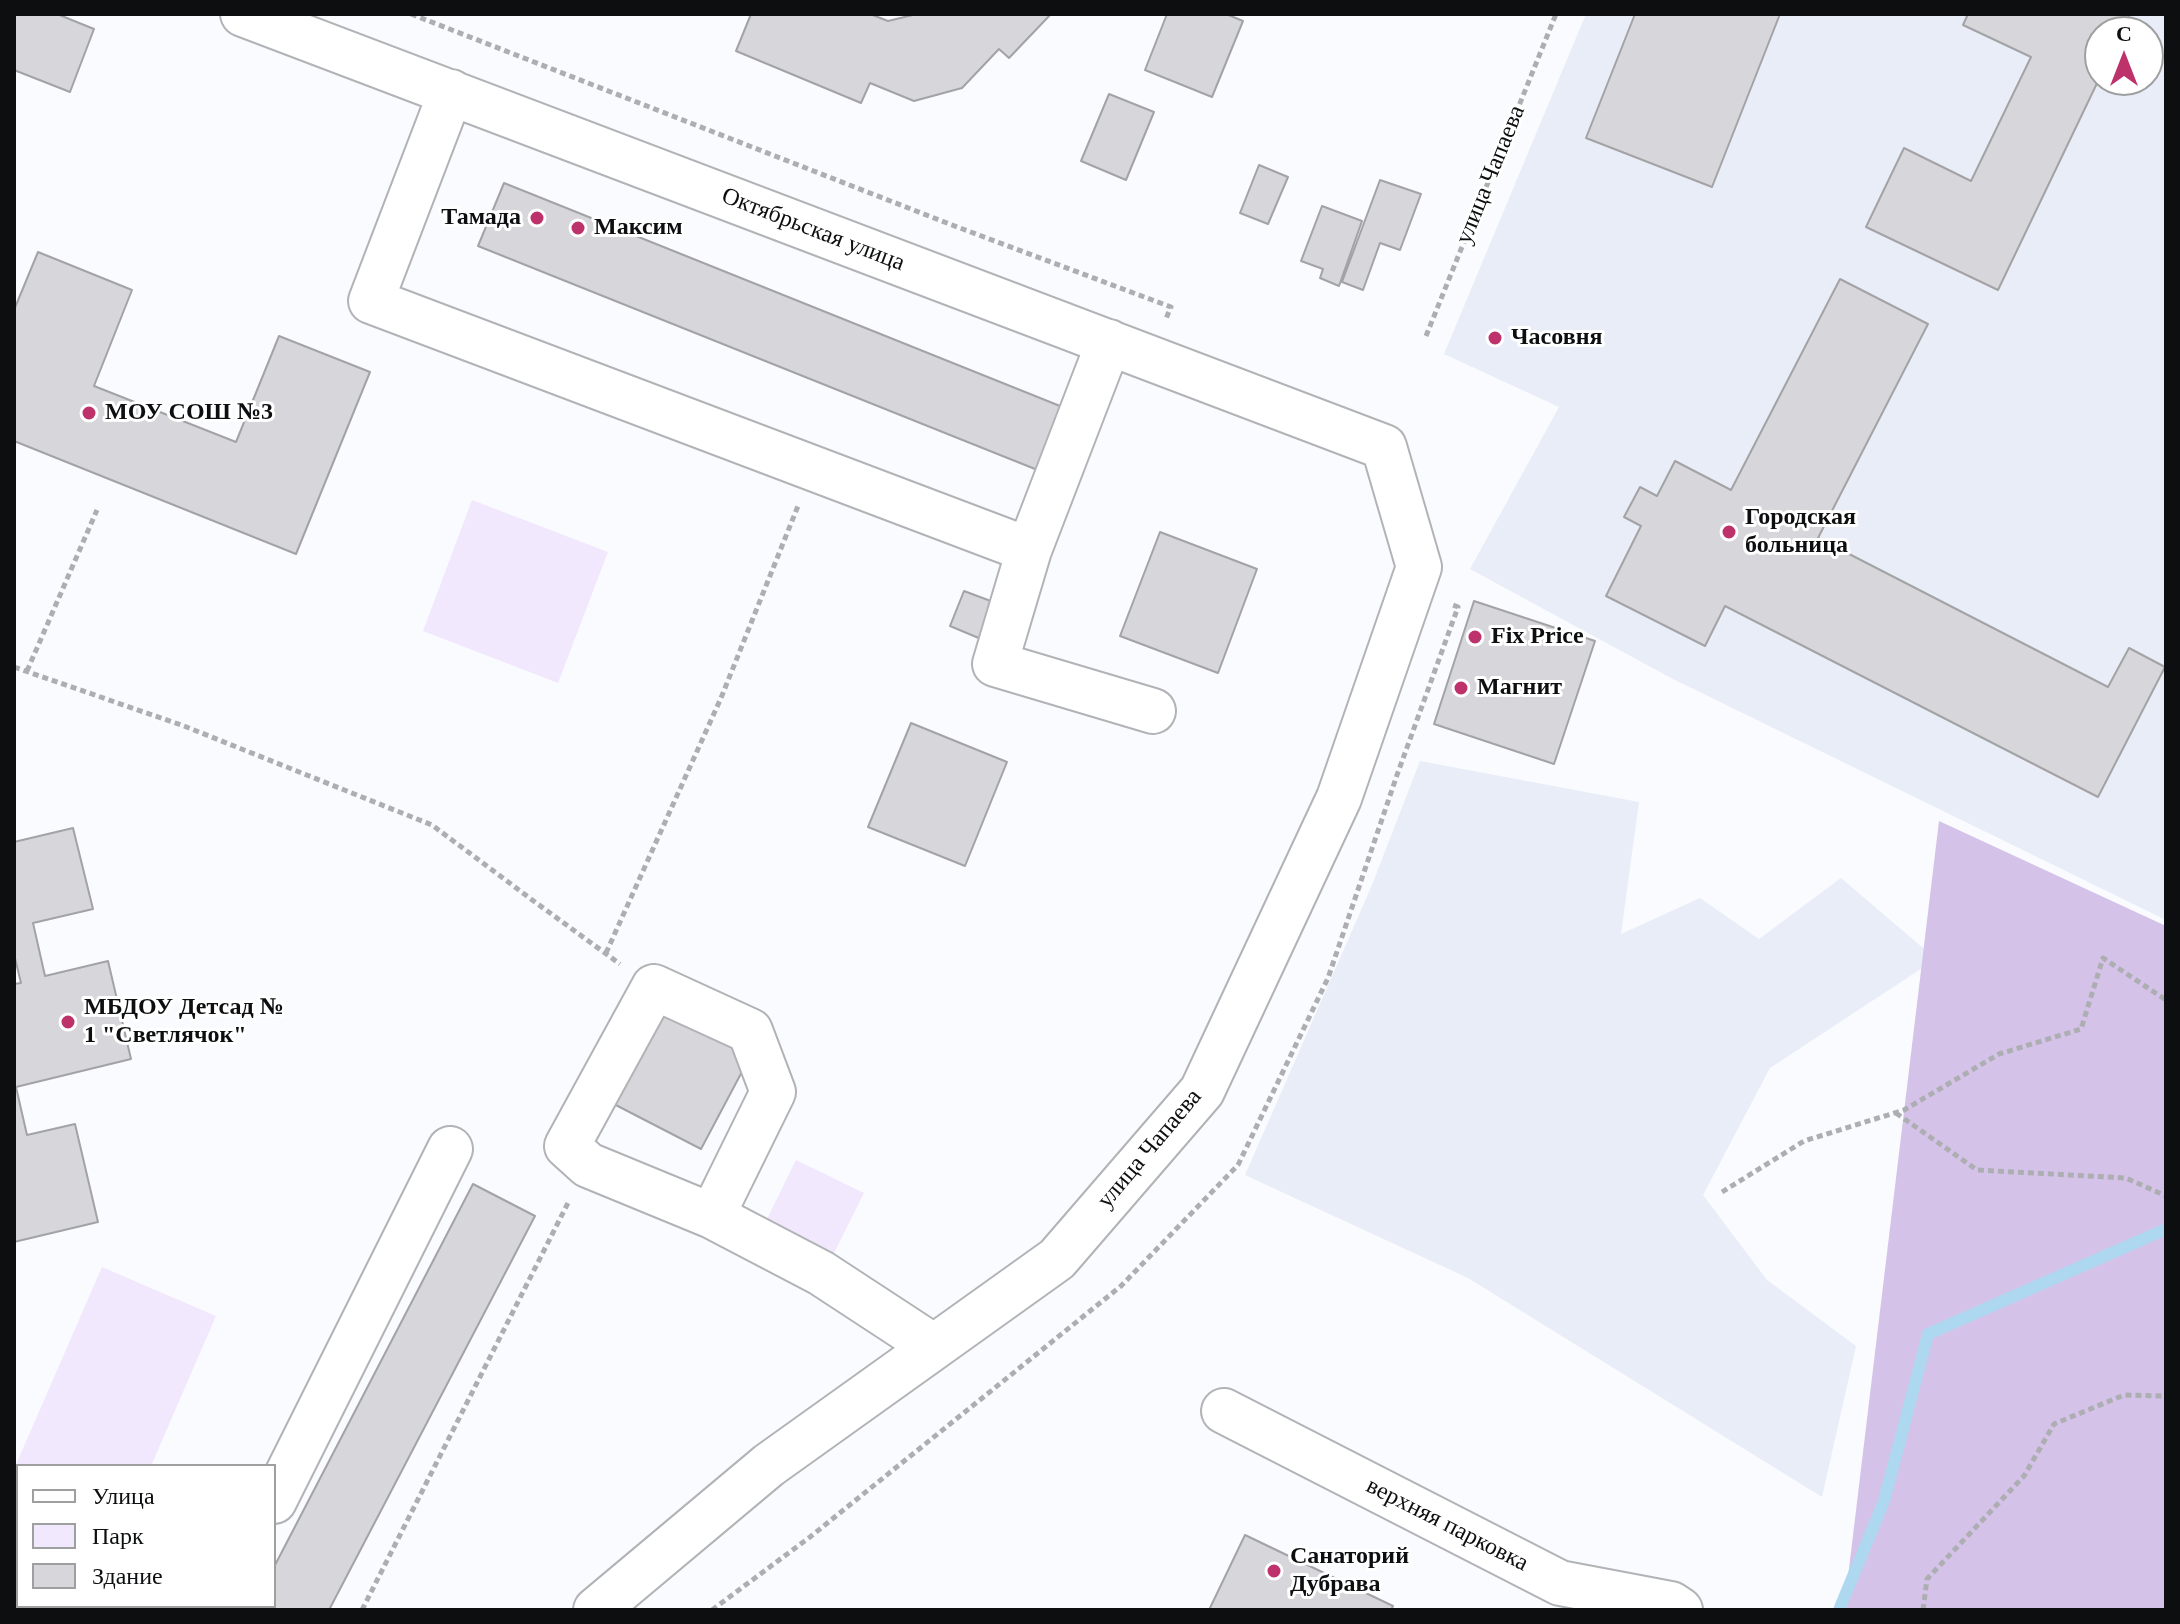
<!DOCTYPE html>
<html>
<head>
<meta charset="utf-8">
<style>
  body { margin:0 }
  #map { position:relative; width:2180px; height:1624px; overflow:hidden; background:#f9fbfe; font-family:Georgia,serif }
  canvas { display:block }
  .frame { position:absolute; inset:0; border:16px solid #0d0e0f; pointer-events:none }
  .legend { position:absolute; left:16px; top:1464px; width:260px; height:144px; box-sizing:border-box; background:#fff; border:2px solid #9e9f9f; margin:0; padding:10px 14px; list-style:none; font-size:24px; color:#0d0e0f }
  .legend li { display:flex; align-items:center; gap:16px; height:40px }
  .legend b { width:40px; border:2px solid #9e9f9f }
  .north { position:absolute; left:2084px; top:16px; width:80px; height:80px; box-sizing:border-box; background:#fff; border:2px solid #9e9f9f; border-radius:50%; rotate:0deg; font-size:22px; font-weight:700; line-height:32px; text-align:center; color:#0d0e0f }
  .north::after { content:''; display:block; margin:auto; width:28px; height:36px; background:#bd326b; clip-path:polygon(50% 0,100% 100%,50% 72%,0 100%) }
</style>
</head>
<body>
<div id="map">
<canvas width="2180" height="1624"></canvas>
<div class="frame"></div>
<ul class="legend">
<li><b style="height:10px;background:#fff"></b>Улица</li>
<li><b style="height:22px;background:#f2e8fe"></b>Парк</li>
<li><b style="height:22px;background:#d7d7db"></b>Здание</li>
</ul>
<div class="north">С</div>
</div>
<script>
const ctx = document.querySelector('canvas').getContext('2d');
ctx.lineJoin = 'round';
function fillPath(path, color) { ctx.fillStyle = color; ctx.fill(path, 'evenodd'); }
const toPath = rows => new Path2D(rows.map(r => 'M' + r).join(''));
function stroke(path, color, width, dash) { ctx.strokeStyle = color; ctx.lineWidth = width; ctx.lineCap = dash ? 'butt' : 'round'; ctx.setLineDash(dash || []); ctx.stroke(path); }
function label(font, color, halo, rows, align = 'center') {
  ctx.font = font + ' Georgia,serif'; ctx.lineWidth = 6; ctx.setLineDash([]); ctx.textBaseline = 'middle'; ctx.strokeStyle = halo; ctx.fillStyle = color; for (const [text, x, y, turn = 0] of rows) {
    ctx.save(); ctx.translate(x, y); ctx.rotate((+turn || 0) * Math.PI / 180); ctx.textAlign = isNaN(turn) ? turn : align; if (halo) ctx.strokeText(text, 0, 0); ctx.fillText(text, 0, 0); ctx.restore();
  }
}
const built = toPath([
  [1586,14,2166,14,2166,920,1671,678,1470,569,1559,407,1444,354],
  [2100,32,2148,32,2148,80,2100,80],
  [1420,761,1639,802,1621,934,1700,898,1759,939,1841,878,1936,959,1770,1068,1703,1195,1767,1280,1856,1346,1822,1497,1468,1278,1245,1175,1372,885]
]);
const green = toPath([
  [472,500,608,552,558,683,423,631],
  [796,1160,864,1193,830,1261,762,1229],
  [102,1267,216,1316,151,1466,18,1466,18,1480,14,1479,14,1469]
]);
const forest = toPath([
  [1939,821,2166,926,2166,1610,1844,1610]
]);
const stream = toPath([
  [1839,1610,1884,1501,1928,1334,2166,1229]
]);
const building = toPath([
  [14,14,57,14,94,29,70,92,14,70,14,14],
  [751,14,870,14,888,21,917,14,1051,14,1009,58,999,49,962,88,914,101,870,83,861,103,736,51,751,14],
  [1167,14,1226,14,1243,21,1212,97,1145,70,1167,14],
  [1635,14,1780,14,1712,187,1586,138,1635,14],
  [1968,14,2130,14,2121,32,2100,32,2100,77,1998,290,1866,227,1904,148,1971,181,2031,57,1963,25,1968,14],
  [1109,94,1154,112,1126,180,1081,161,1109,94],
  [1259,165,1288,177,1268,224,1240,213,1259,165],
  [1380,180,1421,194,1400,250,1380,243,1363,290,1342,282,1380,180],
  [504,183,1070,410,1045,473,478,246,504,183],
  [1322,206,1362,221,1339,286,1320,278,1323,269,1301,261,1322,206],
  [38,252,132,290,94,386,236,442,279,336,370,372,296,554,14,441,14,310,38,252],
  [1840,279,1928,324,1818,538,2108,687,2129,648,2165,667,2098,797,1725,606,1705,646,1606,596,1641,526,1624,517,1640,487,1657,496,1675,461,1731,490,1840,279],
  [1160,532,1257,569,1218,673,1120,636,1160,532],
  [964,591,996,603,981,639,950,626,964,591],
  [1474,601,1595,641,1554,764,1434,724,1474,601],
  [911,723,1007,762,965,866,868,827,911,723],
  [73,828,93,909,33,923,45,976,108,961,131,1059,16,1087,27,1135,75,1124,98,1222,14,1242,14,984,21,983,14,954,14,842,73,828],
  [660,1002,753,1051,701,1149,608,1101,660,1002],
  [473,1184,535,1216,329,1610,252,1610,254,1606,274,1606,274,1567,473,1184],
  [1245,1535,1393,1606,1391,1610,1209,1610,1245,1535]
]);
const path = toPath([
  [411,14,952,225,1171,307,1165,321],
  [1426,336,1556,14],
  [14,667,184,726,432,825,535,902,620,964],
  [27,671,97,510],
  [606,953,721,698,798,506],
  [1896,1113,1977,1170,2126,1178,2166,1196],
  [1722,1192,1804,1141,1904,1110,1999,1054,2081,1029,2103,958,2166,1000],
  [362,1610,569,1201],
  [712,1610,810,1537,1121,1286,1238,1165,1328,978,1397,775,1458,607,1450,604],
  [1923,1610,1927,1579,2024,1476,2054,1424,2124,1395,2166,1396]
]);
const minor = toPath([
  [243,14,1384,447,1419,567,1339,798,1202,1091,1057,1259,769,1465,596,1610],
  [451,92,371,301,1029,550,1109,342],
  [1029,550,995,664,1153,711],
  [654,987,750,1031,773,1092,712,1216,588,1165,567,1146,654,987],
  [712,1216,821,1273,934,1347],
  [1224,1411,1560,1583,1671,1604,1680,1610],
  [274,1501,450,1149],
  [14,1562,18,1564,18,1568],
  [22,1606,23,1610],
  [220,1610,222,1606]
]);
const markers = [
  [537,218,8,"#bd326b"],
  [578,228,8,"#bd326b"],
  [1495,338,8,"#bd326b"],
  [89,413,8,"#bd326b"],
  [1729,532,8,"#bd326b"],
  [1475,637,8,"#bd326b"],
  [1461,688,8,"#bd326b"],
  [68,1022,8,"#bd326b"],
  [1274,1571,8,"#bd326b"]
];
const streetNames = [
  ["улица Чапаева",1491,175,-68],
  ["Октябрьская улица",813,230,21],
  ["улица Чапаева",1150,1149,-50],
  ["верхняя парковка",1447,1525,27]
];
const poiNames = [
  ["Тамада",521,218,"right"],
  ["Максим",594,228],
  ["Часовня",1511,338],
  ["МОУ СОШ №3",105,413],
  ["Городская",1745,518],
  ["больница",1745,546],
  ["Fix Price",1491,637],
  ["Магнит",1477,688],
  ["МБДОУ Детсад №",84,1008],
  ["1 \"Светлячок\"",84,1036],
  ["Санаторий",1290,1557],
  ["Дубрава",1290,1585]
];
fillPath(built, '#e9edf8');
fillPath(green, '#f2e8fe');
fillPath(forest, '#d4c2e9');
stroke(stream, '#add8f0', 12);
fillPath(building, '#d7d7db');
stroke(building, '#a3a3a6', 2);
stroke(minor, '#b1b3b6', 48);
stroke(path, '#adaeb1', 5, [6, 4]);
stroke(minor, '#fff', 44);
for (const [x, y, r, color] of markers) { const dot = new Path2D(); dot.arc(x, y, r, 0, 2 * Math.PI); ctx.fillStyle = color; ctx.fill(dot); stroke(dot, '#fff', 3); }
label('24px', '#0d0e0f', '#fff', streetNames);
label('bold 24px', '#0d0e0f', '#fff', poiNames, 'left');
</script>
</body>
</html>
